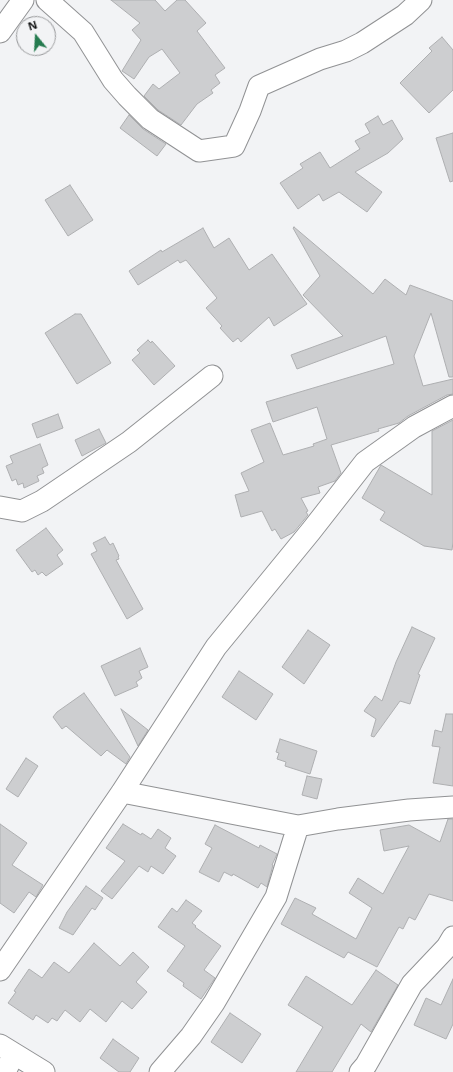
<!DOCTYPE html>
<html>
<head>
<meta charset="utf-8">
<style>
  body { margin:0 }
  #map { position:relative; width:453px; height:1072px; overflow:hidden; background:#f2f3f5; font-family:"Open Sans",sans-serif }
  canvas { display:block }
  .north { position:absolute; left:16px; top:16px; width:40px; height:40px; box-sizing:border-box; background:#f2f3f5; border:1px solid #98999b; border-radius:50%; rotate:342deg; font-size:11px; font-weight:700; line-height:16px; text-align:center; color:#111213 }
  .north::after { content:''; display:block; margin:auto; width:14px; height:18px; background:#257b4f; clip-path:polygon(50% 0,100% 100%,50% 72%,0 100%) }
</style>
</head>
<body>
<div id="map">
<canvas width="453" height="1072"></canvas>
<div class="north">N</div>
</div>
<script>
const ctx = document.querySelector('canvas').getContext('2d');
ctx.lineJoin = 'round';
function fillPath(path, color) { ctx.fillStyle = color; ctx.fill(path, 'evenodd'); }
const toPath = rows => new Path2D(rows.map(r => 'M' + r).join(''));
function stroke(path, color, width, dash) { ctx.strokeStyle = color; ctx.lineWidth = width; ctx.lineCap = dash ? 'butt' : 'round'; ctx.setLineDash(dash || []); ctx.stroke(path); }
const building = toPath([
  [111,0,155,0,165,11,177,0,185,0,206,23,197,31,225,68,215,75,220,83,211,90,213,93,197,104,181,125,158,110,144,96,153,84,159,89,180,73,162,49,149,57,134,79,122,71,141,40,132,30,140,23,111,0],
  [442,37,453,50,453,90,429,113,400,83,432,51,429,48,442,37],
  [129,115,143,129,166,144,157,156,120,128,129,115],
  [378,116,383,125,392,120,403,139,388,153,355,172,382,192,367,212,339,192,323,201,319,194,298,209,280,183,303,168,300,164,320,152,330,168,360,149,355,141,370,133,365,124,378,116],
  [453,133,453,181,450,182,436,138,453,133],
  [70,185,93,220,68,236,45,200,70,185],
  [294,227,373,294,385,279,406,295,410,285,453,301,453,377,449,377,431,313,414,356,423,386,453,379,453,394,447,395,408,416,399,423,378,429,379,431,331,445,341,473,335,481,318,487,320,493,301,498,308,511,306,512,308,515,294,532,281,539,275,529,272,531,262,511,241,517,235,495,249,491,241,473,264,462,251,430,270,423,283,455,314,446,313,444,327,439,317,407,273,422,266,402,394,364,386,336,297,369,291,355,343,336,303,295,320,276,293,228,294,227],
  [203,228,214,248,229,238,249,270,272,254,307,304,274,326,269,317,241,342,238,338,233,342,220,328,222,326,206,308,217,298,186,260,180,263,178,260,138,285,129,271,161,250,162,252,203,228],
  [75,314,81,314,111,363,77,384,45,333,75,314],
  [148,340,151,343,152,341,175,366,154,385,132,360,140,353,137,350,148,340],
  [58,414,63,428,37,438,32,424,58,414],
  [453,420,453,542,452,550,424,546,380,520,385,512,362,498,381,465,432,495,432,431,453,420],
  [99,429,106,443,82,456,75,440,99,429],
  [40,444,48,465,42,468,44,473,37,476,39,481,24,488,23,483,18,485,16,479,12,481,6,466,13,463,10,456,40,444],
  [46,528,63,550,57,555,63,564,46,576,42,572,38,575,35,570,32,572,16,550,46,528],
  [105,537,110,545,113,543,119,556,118,557,119,559,116,560,143,609,127,619,91,554,97,551,93,543,105,537],
  [412,627,435,638,418,674,420,675,410,704,400,701,374,737,371,736,376,719,364,711,375,696,382,701,396,662,412,627],
  [308,630,330,645,304,684,282,667,308,630],
  [140,648,148,667,139,671,142,678,136,682,138,686,115,696,101,666,140,648],
  [239,671,273,694,256,720,222,697,239,671],
  [84,693,130,757,126,764,107,750,101,756,66,726,62,729,53,717,57,712,84,693],
  [121,709,148,730,138,746,121,709],
  [446,714,453,714,453,786,433,783,440,747,432,746,435,730,442,732,446,714],
  [280,739,317,751,310,774,285,766,286,762,277,759,279,753,276,752,280,739],
  [26,758,38,766,18,797,6,789,26,758],
  [307,776,322,779,317,799,302,795,307,776],
  [448,819,453,819,453,901,429,894,415,920,409,917,403,929,399,927,377,967,348,952,344,958,281,924,295,898,316,908,312,914,356,939,372,908,349,893,358,878,383,894,409,846,384,851,380,830,409,825,440,842,448,819],
  [0,824,27,843,12,865,43,885,36,897,29,892,14,913,0,903,0,824],
  [123,824,141,835,142,833,151,839,158,829,171,838,165,848,176,856,163,874,151,866,148,872,139,866,112,899,101,891,125,861,106,848,123,824],
  [215,825,259,848,260,845,277,854,272,865,273,865,267,887,261,883,258,888,233,874,232,876,224,872,219,882,199,872,212,848,205,844,215,825],
  [86,886,103,898,95,910,92,908,73,935,59,928,67,912,86,886],
  [186,900,202,911,192,923,196,926,195,927,221,946,204,970,215,978,201,999,183,986,184,983,167,971,185,946,158,927,172,908,177,912,186,900],
  [94,943,120,966,133,952,149,967,136,982,147,992,132,1009,122,1001,106,1022,90,1009,80,1022,65,1010,57,1021,52,1018,48,1023,36,1015,33,1020,8,1003,16,992,14,991,29,969,42,978,54,962,69,973,94,943],
  [376,970,398,985,371,1032,361,1024,332,1072,296,1072,323,1027,288,1005,306,976,352,1005,376,970],
  [453,979,453,1024,446,1039,414,1025,426,998,441,1005,453,979],
  [230,1013,261,1034,242,1063,211,1042,230,1013],
  [113,1039,139,1058,130,1072,119,1072,100,1058,113,1039]
]);
const street = toPath([
  [47,0,83,32,113,80,127,96,150,119,199,151,234,146,250,111,259,86,320,59,346,51,362,43,405,15,421,0],
  [0,32,23,0],
  [0,507,22,511,42,501,129,442,212,376],
  [122,792,298,826,338,819,409,810,453,807],
  [0,970,122,792,216,647,311,531,365,462,414,427,453,406],
  [0,1045,44,1072],
  [5,1072,14,1054],
  [160,1072,191,1036,214,1003,276,897,298,826],
  [360,1072,366,1065,412,984,447,947,453,937]
]);
fillPath(building, '#cdced0');
stroke(building, '#aeafb1', 1);
stroke(street, '#919294', 23);
stroke(street, '#fff', 21);
</script>
</body>
</html>
